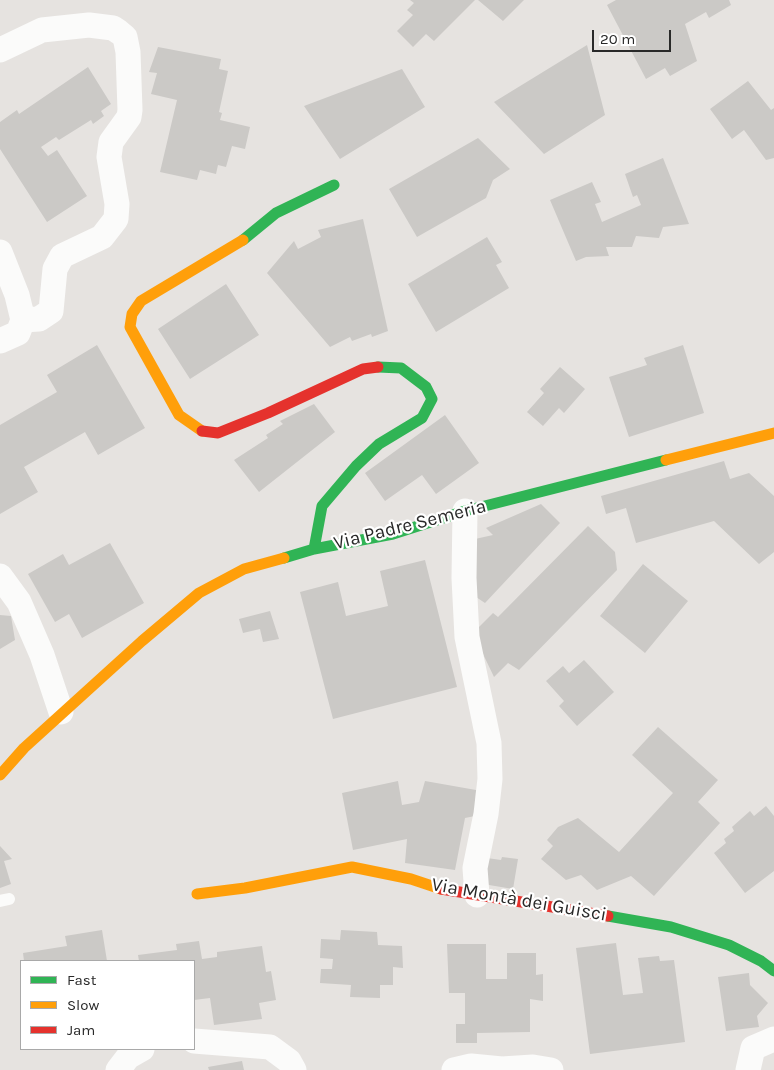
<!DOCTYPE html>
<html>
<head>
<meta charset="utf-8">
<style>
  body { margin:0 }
  #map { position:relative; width:774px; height:1070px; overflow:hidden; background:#e6e3e0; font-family:Karla,sans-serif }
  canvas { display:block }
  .legend { position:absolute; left:20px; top:960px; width:175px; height:90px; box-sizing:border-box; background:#fff; border:1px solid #a9a9a9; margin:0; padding:6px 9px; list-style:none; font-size:15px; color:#292929 }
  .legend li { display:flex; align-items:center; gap:10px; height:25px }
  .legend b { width:25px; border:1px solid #a9a9a9 }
  .scale { position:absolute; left:592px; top:30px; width:79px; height:22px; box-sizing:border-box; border:2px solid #292929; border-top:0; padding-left:6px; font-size:15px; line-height:18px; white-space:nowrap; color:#292929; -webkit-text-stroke:4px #fff; paint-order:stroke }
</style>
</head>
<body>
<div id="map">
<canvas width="774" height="1070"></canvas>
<ul class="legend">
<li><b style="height:6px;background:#30b455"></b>Fast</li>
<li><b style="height:6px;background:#ff9f0a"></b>Slow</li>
<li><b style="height:6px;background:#e5322d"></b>Jam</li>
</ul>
<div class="scale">20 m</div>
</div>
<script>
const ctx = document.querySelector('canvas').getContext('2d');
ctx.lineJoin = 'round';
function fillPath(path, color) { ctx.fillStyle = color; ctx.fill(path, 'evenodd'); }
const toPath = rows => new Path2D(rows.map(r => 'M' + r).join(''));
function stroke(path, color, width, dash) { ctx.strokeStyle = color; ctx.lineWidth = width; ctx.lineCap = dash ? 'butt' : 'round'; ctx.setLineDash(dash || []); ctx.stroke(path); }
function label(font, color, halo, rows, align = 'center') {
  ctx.font = font + ' Karla,sans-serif'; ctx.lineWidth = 4.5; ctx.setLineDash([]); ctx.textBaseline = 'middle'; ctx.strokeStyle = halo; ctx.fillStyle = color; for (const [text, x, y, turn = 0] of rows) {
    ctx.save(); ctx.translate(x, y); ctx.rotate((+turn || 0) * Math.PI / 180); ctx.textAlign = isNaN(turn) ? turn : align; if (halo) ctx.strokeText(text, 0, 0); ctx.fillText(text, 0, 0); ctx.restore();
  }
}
const building = toPath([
  [410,0,475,0,434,41,426,34,413,47,397,31,413,15,407,10,414,3],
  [478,0,524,0,503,21],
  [616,0,729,0,731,5,709,18,706,12,685,24,697,61,670,76,665,68,646,79,607,5],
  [587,45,605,115,544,154,494,102],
  [158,47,221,59,219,69,228,71,219,112,222,113,220,120,250,127,245,149,232,146,226,167,218,165,216,174,200,170,197,180,160,172,177,100,151,94,157,73,149,72],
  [88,67,111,104,101,111,104,116,93,124,91,120,59,140,56,137,41,147,48,156,57,150,87,196,47,222,0,149,0,122,17,110,19,114],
  [402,69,425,107,340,159,304,106],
  [748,81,771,110,774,108,774,158,766,160,744,130,732,139,710,109],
  [478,138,510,169,493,180,486,198,417,237,389,189],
  [663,158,689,224,663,227,659,238,636,236,632,247,606,247,609,256,586,257,576,261,550,200,592,182,601,202,595,204,602,222,641,205,637,195,633,197,625,174],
  [363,219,388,331,372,337,371,334,352,341,350,337,330,347,267,273,294,241,298,249,321,237,318,230],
  [487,237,502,262,496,265,509,288,436,332,408,284],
  [226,284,259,335,190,379,158,329],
  [97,345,145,428,98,455,85,432,24,467,38,492,0,514,0,425,57,392,47,375],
  [683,345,704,413,629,437,609,377,647,365,644,358],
  [560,367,585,389,564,413,559,408,543,426,527,412,544,393,540,389],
  [314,404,335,432,259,492,234,460,268,438,266,435,283,424,280,421],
  [445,415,479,463,436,494,422,475,385,501,365,473],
  [724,461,730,479,749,473,774,496,774,552,759,564,714,521,636,543,626,508,606,514,601,496],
  [541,504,560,523,485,603,476,597,475,539,493,535,486,528],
  [588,526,615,552,617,570,519,670,508,663,494,677,473,633,493,613,498,617],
  [110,543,144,603,82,638,69,614,55,622,28,574,63,554,69,565],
  [425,560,457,687,333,719,300,592,338,582,346,616,388,606,380,571],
  [643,564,688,601,645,653,600,616],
  [270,611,279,639,263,642,260,629,243,633,239,619],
  [0,615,11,616,15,640,0,649],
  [584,660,614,692,577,726,559,706,564,701,546,681,563,666,569,673],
  [658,727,718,780,698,802,720,823,654,896,631,876,597,890,581,875,566,880,541,859,553,846,547,840,558,827,578,818,619,852,673,793,632,755],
  [398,781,402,805,419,802,425,781,476,790,475,816,465,818,455,870,405,863,407,839,353,850,342,793],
  [766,806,774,816,774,871,745,893,714,853,726,843,724,839,734,831,732,827,750,811,754,816],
  [0,846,12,859,4,861,11,884,0,888],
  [502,857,518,859,513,889,483,884,487,858,501,860],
  [102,930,107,961,24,961,23,953,67,946,65,936],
  [341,930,377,932,378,945,402,946,403,968,393,967,393,985,380,985,380,998,350,997,351,985,320,983,321,969,332,969,333,959,320,958,321,939,340,940],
  [199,941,202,959,217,957,217,952,262,946,266,972,271,971,276,1000,259,1003,262,1019,214,1025,210,998,194,1000,194,961,139,961,138,955,177,950,176,944],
  [616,943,623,995,643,993,638,958,659,956,660,961,674,960,685,1042,590,1054,576,948],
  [447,944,486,944,486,979,507,979,507,953,536,953,536,975,543,974,543,1001,530,999,530,1032,477,1033,477,1043,456,1043,456,1024,465,1024,465,993,449,993],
  [749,973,750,985,768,1003,757,1016,759,1027,726,1031,718,977],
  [242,1061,244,1070,209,1070,208,1067]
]);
const lane = toPath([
  [0,901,9,899]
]);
const street = toPath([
  [0,50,42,30,89,25,113,28,119,32,125,37,128,52,130,110,129,117,111,142,109,157,117,204,116,219,102,237,62,256,55,269,51,311,39,319,23,320],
  [0,252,17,295,23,320,18,333,0,341],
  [465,511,464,578,467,637,489,743,490,779,486,814,475,868,477,895],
  [0,576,19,602,42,655,61,712],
  [194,1041,270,1047,289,1061,294,1070],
  [118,1070,128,1057,142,1049],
  [454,1070,471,1066,502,1069,533,1067,551,1070],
  [748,1070,753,1048,774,1039]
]);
const fast = toPath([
  [243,240,276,213,334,185],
  [314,549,322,506,356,466,379,444,422,418,432,399,426,387,401,368,378,367],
  [284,558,314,549,393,534,465,511,666,460],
  [608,916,671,927,729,945,761,961,774,971]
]);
const slow = toPath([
  [202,431,179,415,130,327,132,314,141,301,243,240],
  [666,460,774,433],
  [0,775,24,748,142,641,199,593,244,569,284,558],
  [197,894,245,888,352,867,411,879,441,889]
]);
const jam = toPath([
  [202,431,218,433,268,413,363,369,378,367],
  [441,889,608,916]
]);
const streetNames = [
  ["Via Padre Semeria",410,525,-14],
  ["Via Montà dei Guisci",519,900,10]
];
fillPath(building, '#cbc9c6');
stroke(lane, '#fbfbfa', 12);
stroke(street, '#fbfbfa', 25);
stroke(fast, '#30b455', 11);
stroke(slow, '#ff9f0a', 11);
stroke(jam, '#e5322d', 11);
label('19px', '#292929', '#fff', streetNames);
</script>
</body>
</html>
